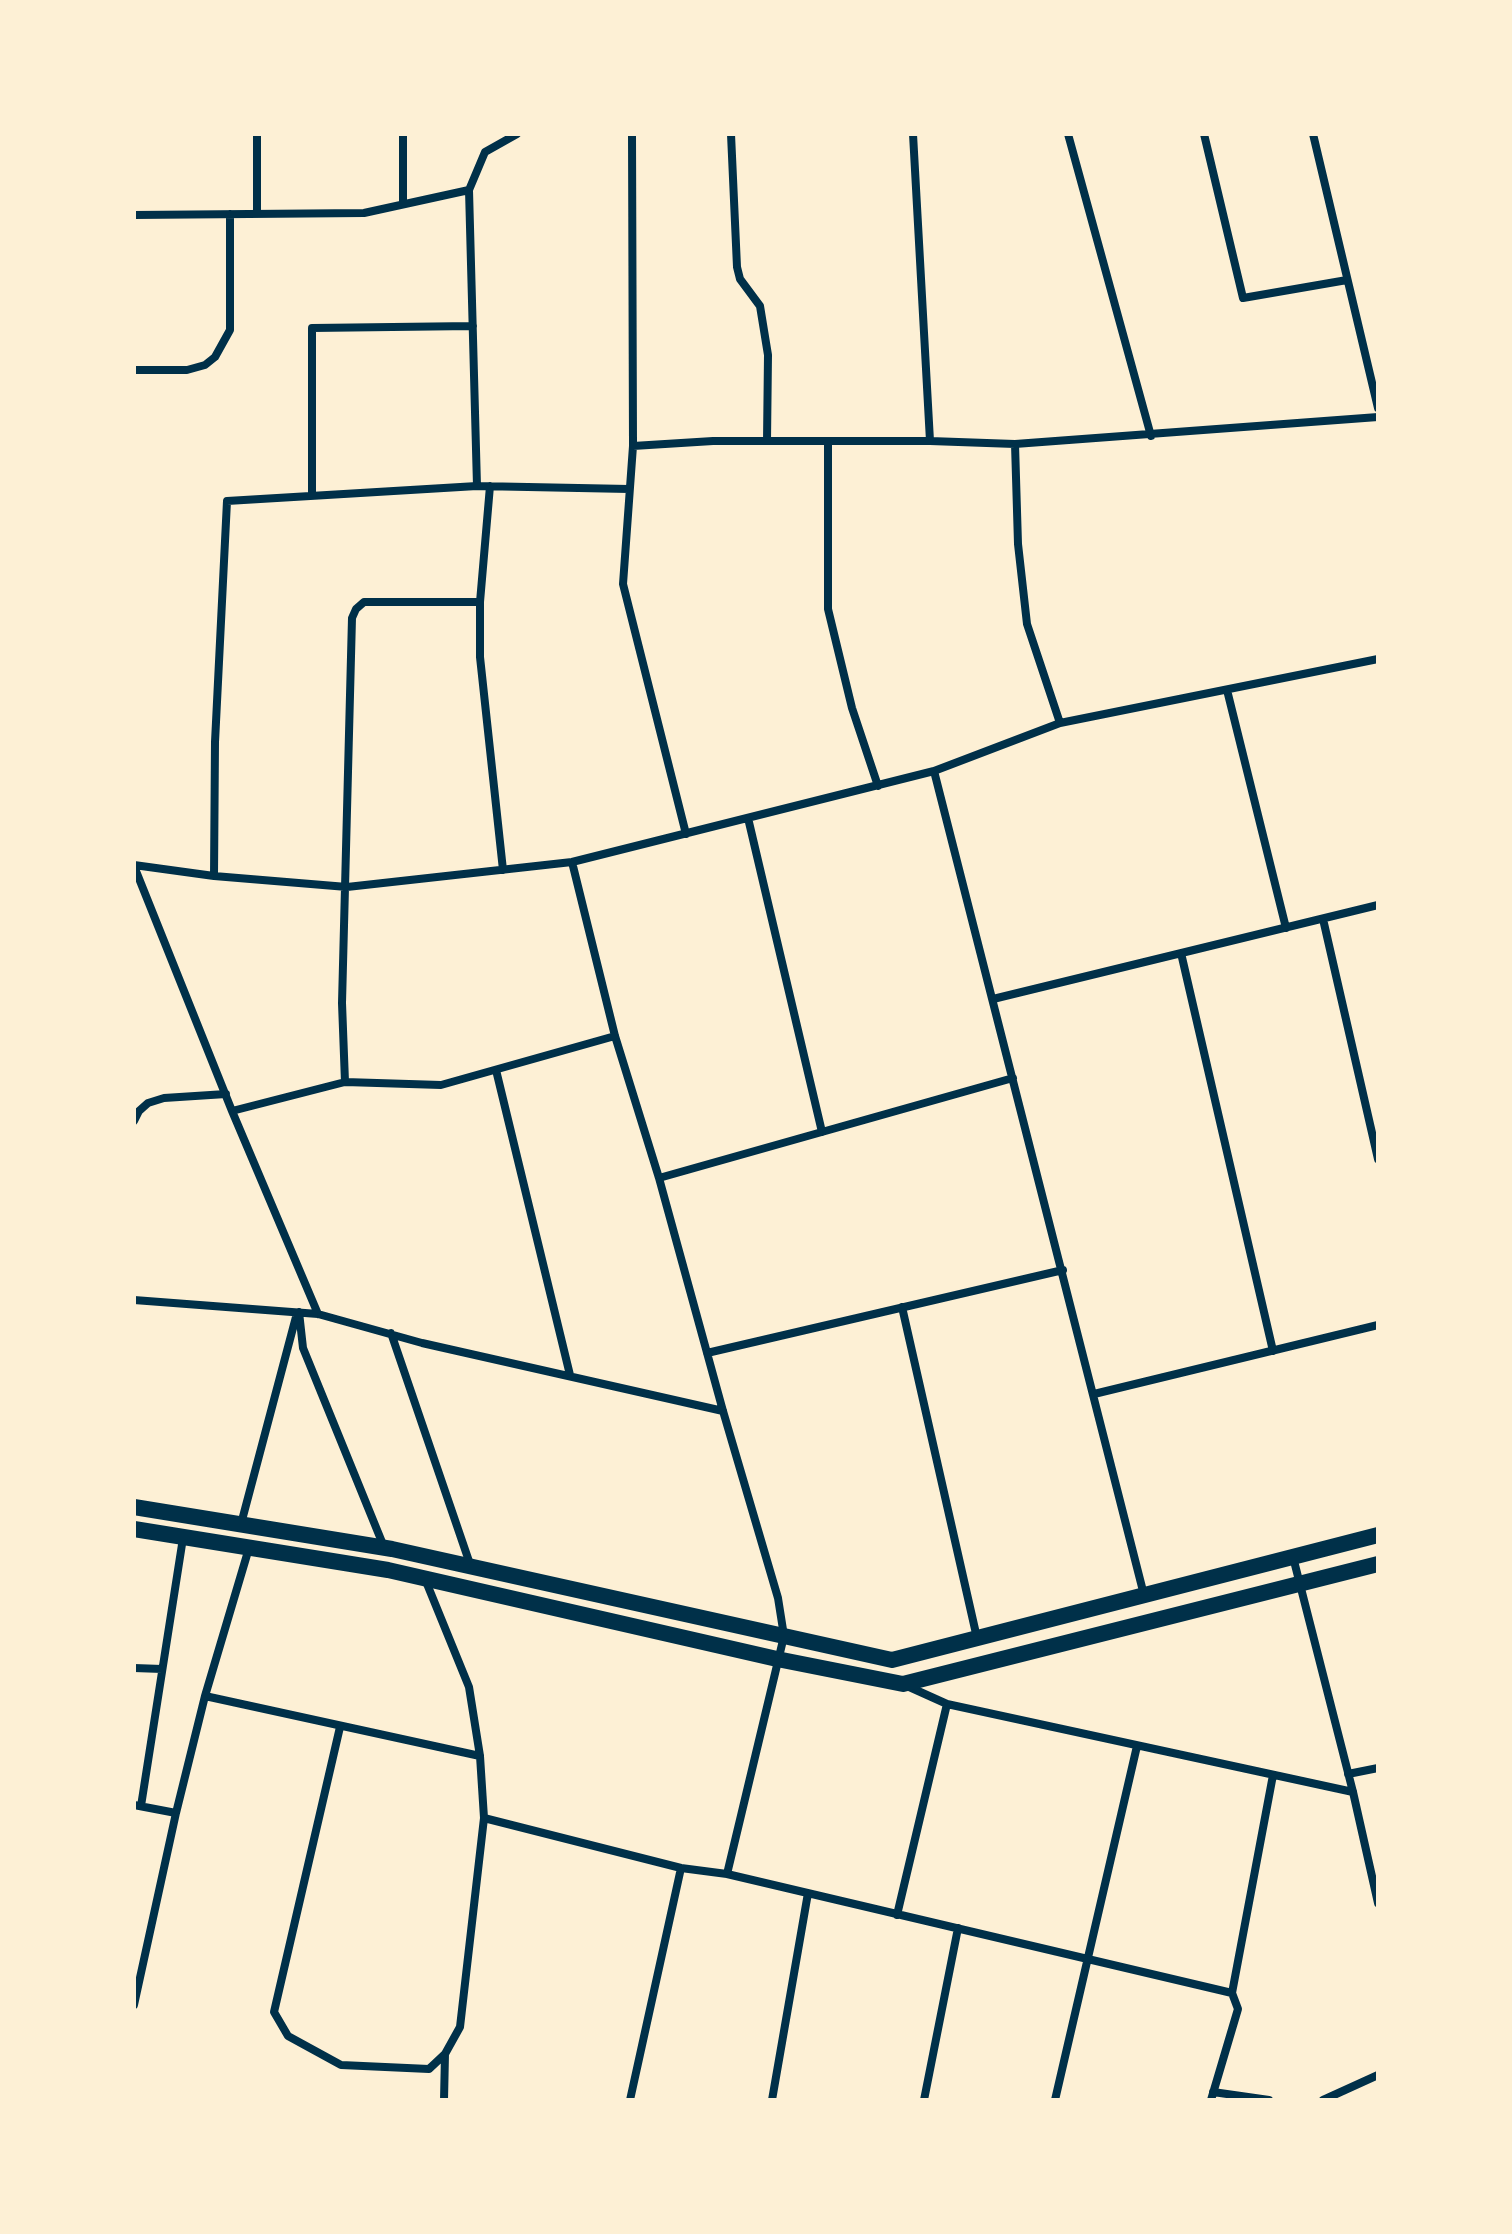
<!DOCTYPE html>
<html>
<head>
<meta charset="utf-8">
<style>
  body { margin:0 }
  #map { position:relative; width:1512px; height:2234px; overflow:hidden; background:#fdf0d5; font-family:"Roboto Serif",serif }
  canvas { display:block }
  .frame { position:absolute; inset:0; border:136px solid #fdf0d5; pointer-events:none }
</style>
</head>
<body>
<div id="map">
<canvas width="1512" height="2234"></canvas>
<div class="frame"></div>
</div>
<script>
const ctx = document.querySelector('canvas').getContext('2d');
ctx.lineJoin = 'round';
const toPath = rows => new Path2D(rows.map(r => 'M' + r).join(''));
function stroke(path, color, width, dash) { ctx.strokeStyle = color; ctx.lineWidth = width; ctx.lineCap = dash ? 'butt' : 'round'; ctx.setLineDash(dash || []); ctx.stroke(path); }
const minor = toPath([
  [257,134,257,214],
  [403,134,403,204],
  [517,134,485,152,469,190,477,486,629,489],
  [632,134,633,446,623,584,686,834],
  [731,134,737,267,740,279,760,306,768,355,767,441],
  [913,134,930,441],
  [1068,134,1151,436],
  [1204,134,1243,298,1347,280],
  [1313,134,1378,408],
  [134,215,364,213,469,190],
  [134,370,187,370,205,365,215,357,230,330,230,214],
  [828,441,828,609,852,708,878,786],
  [1015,444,1018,544,1027,624,1060,723],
  [633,446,713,441,930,441,1015,444,1378,417],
  [490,486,480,602,480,657,503,870],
  [312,496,312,328,473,326],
  [1227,690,1286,928],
  [934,771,1144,1595],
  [748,818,822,1132],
  [572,862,615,1036,659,1178,723,1411,778,1598,784,1636,727,1874],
  [134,865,214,876,347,887,572,862,934,771,1060,723,1378,659],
  [134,866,232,1111,318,1314],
  [214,876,215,742,227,501,477,486],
  [1323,919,1378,1159],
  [1181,953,1273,1351],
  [993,999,1378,905],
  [496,1070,570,1375],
  [345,1082,342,1003,352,618,356,609,364,602,480,602],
  [232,1111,345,1082,441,1085,615,1036],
  [134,1121,139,1111,148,1103,164,1098,226,1094],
  [659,1178,1013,1078],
  [134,1300,318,1314,422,1343,723,1411],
  [902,1307,977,1638],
  [299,1312,303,1348,384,1547],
  [391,1333,471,1567],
  [707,1353,1063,1270],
  [1094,1394,1378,1325],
  [241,1524,297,1313],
  [1293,1557,1353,1792,1378,1903],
  [134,1668,162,1669],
  [907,1686,947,1704,1353,1792],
  [205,1696,480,1756],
  [340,1727,274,2012,288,2036,341,2065,429,2069,445,2054,460,2027,484,1818,480,1756,469,1687,425,1579],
  [1348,1774,1378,1768],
  [134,1805,176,1813],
  [141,1806,183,1538],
  [484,1818,681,1868,727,1874,1232,1993,1238,2009,1211,2100],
  [897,1915,947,1704],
  [1232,1993,1273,1775],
  [134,2005,176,1813,205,1696,249,1548],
  [1213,2092,1269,2100],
  [444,2100,445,2054],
  [630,2100,681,1868],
  [772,2100,808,1893],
  [924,2100,958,1928],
  [1055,2100,1137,1746],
  [1323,2100,1378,2075]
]);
const secondary = toPath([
  [134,1507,392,1549,892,1660,1378,1535],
  [134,1529,388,1570,777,1659,903,1684,1378,1564]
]);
stroke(minor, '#003049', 8);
stroke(secondary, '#003049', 16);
</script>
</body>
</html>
